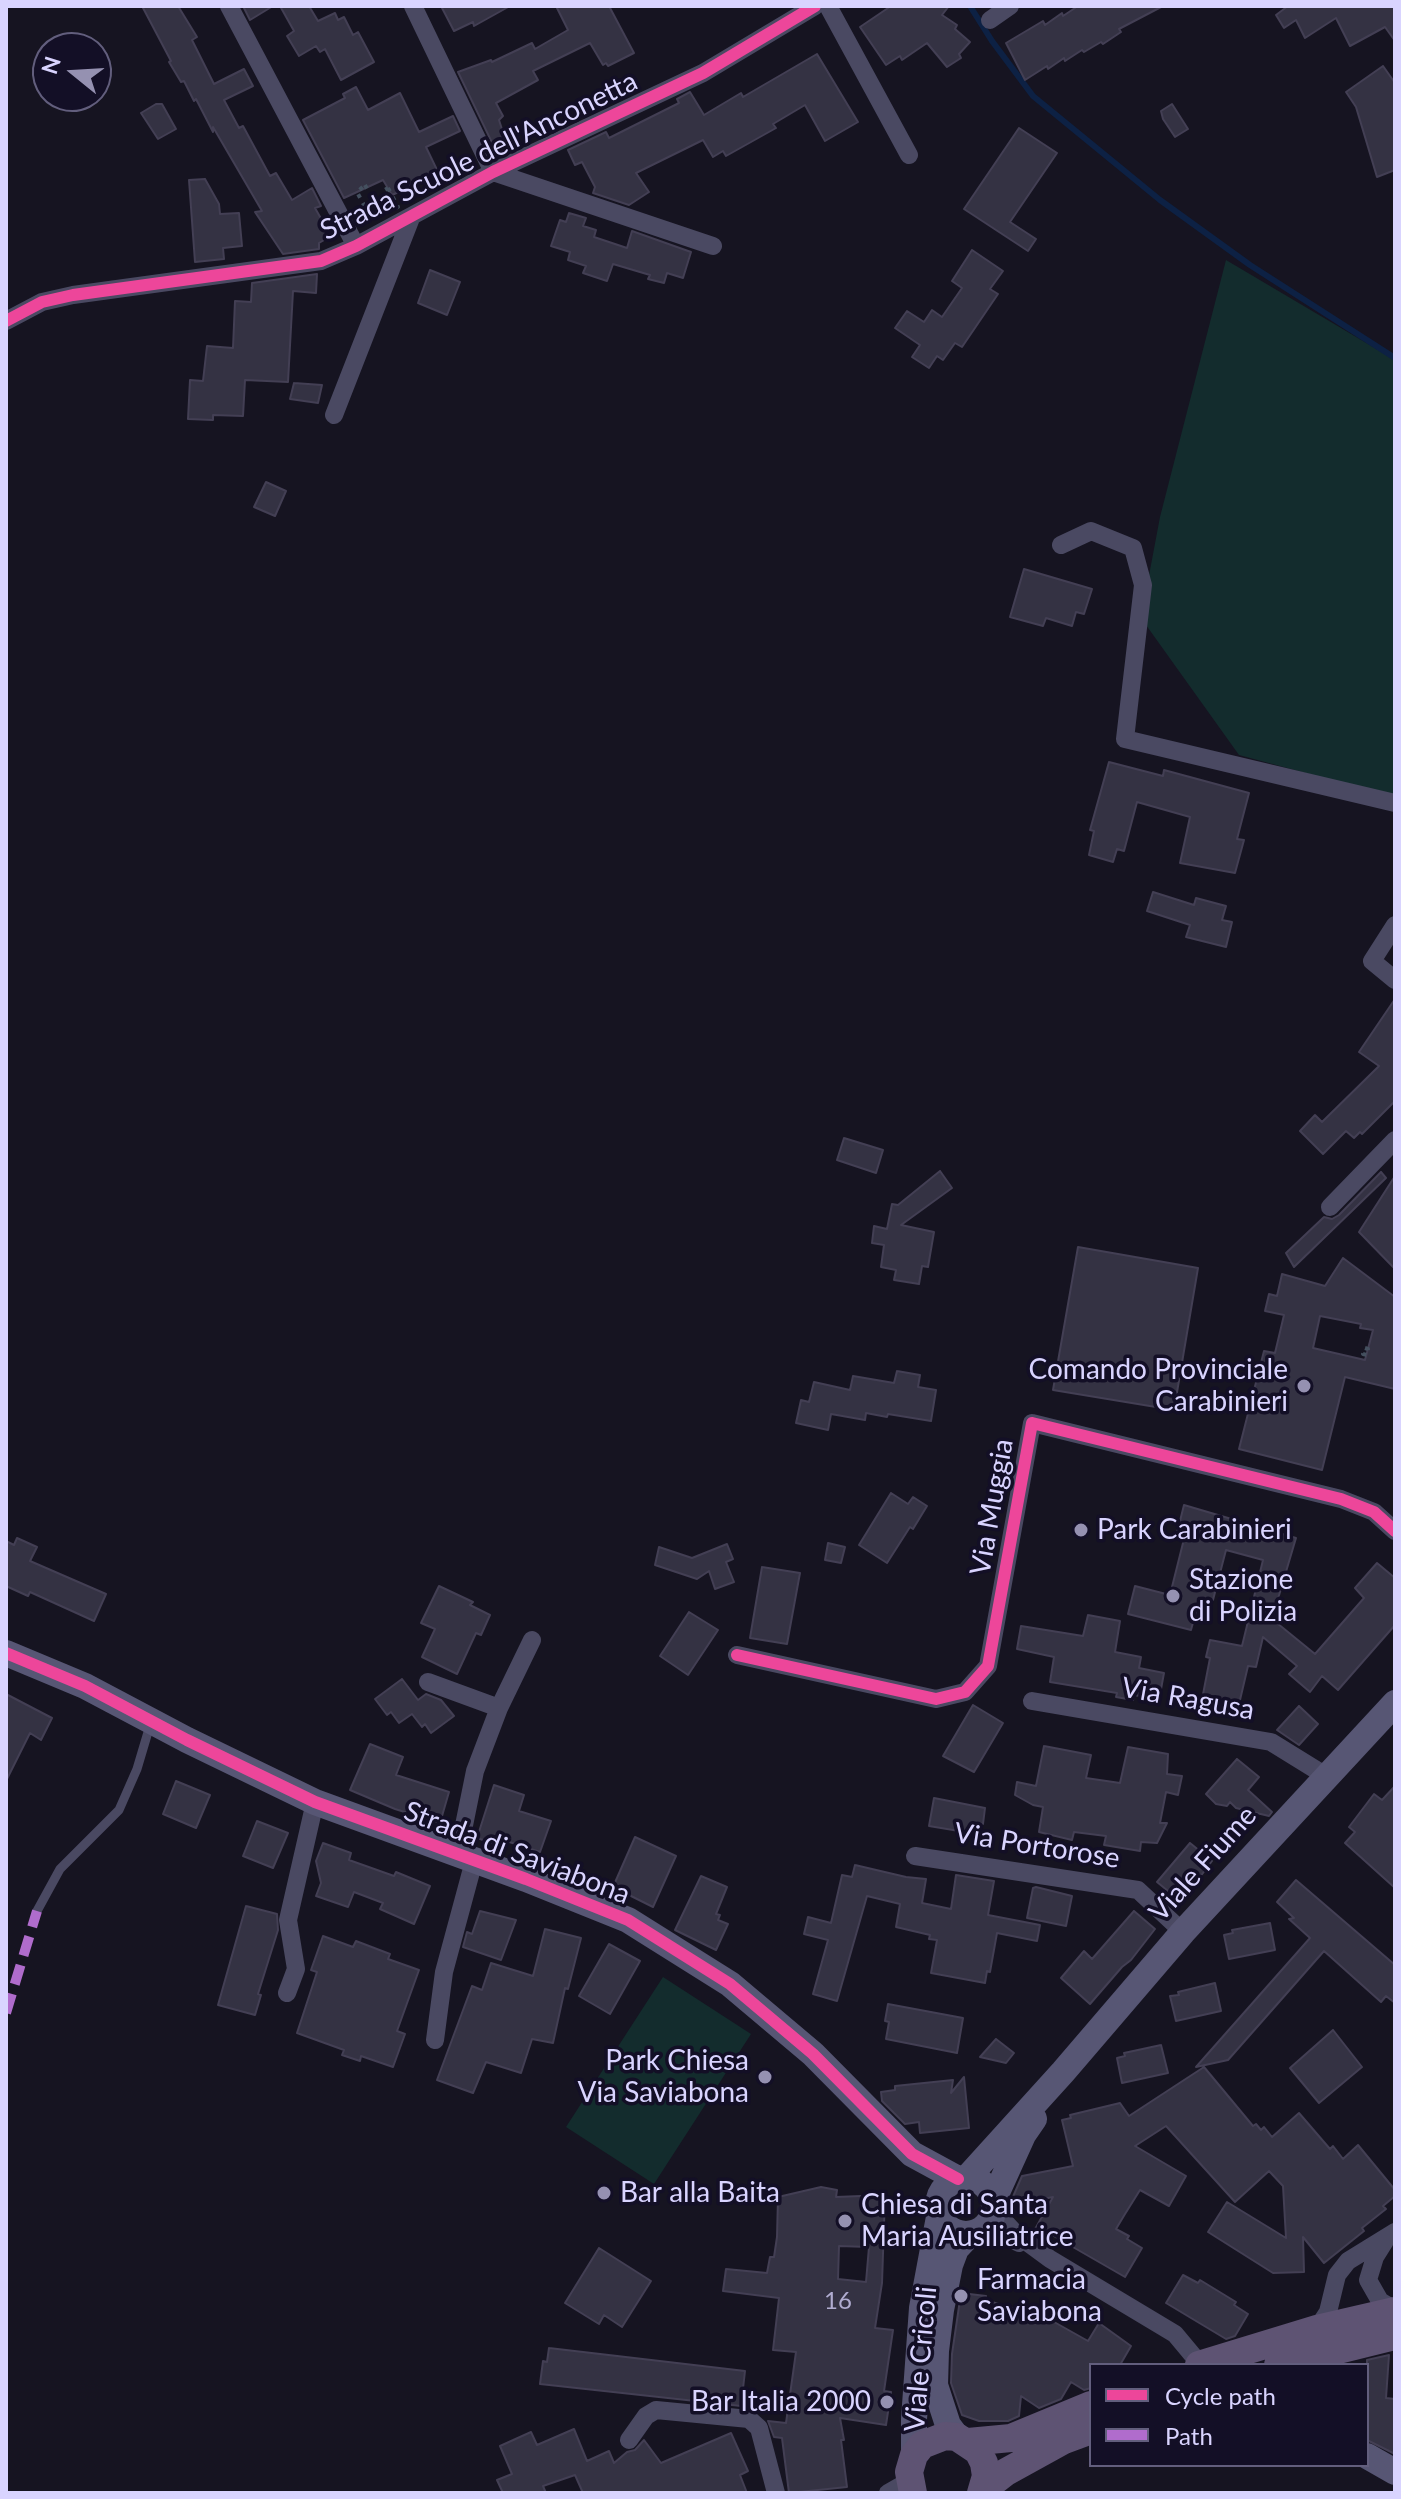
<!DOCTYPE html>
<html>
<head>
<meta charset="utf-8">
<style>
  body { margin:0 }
  #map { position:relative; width:1401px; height:2499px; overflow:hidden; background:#161421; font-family:Lato,sans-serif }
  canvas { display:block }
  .frame { position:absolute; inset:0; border:8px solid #d9d4ff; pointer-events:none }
  .legend { position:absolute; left:1089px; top:2363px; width:280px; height:104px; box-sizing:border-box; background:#130f26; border:2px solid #625e7d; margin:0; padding:10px 14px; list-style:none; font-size:24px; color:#d9d4ff }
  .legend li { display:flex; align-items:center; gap:16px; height:40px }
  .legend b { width:40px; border:2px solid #625e7d }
  .north { position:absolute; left:32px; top:32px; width:80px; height:80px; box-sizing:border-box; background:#130f26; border:2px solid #625e7d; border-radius:50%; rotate:288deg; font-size:22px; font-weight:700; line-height:32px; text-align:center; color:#d9d4ff }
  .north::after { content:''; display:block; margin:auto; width:28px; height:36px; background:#9591b1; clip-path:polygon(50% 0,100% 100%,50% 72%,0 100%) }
</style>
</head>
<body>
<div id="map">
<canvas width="1401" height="2499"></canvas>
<div class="frame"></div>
<ul class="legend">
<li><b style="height:10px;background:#ed469a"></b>Cycle path</li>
<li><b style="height:10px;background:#b06ccc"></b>Path</li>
</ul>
<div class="north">N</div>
</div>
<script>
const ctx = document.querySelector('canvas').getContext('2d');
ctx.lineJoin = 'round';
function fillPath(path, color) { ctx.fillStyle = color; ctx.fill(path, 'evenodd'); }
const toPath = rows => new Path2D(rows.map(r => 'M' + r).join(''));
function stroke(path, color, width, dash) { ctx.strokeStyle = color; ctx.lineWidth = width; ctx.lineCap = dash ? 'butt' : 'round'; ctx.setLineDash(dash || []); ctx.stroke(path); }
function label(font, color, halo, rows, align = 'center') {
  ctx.font = font + ' Lato,sans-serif'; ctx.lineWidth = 7; ctx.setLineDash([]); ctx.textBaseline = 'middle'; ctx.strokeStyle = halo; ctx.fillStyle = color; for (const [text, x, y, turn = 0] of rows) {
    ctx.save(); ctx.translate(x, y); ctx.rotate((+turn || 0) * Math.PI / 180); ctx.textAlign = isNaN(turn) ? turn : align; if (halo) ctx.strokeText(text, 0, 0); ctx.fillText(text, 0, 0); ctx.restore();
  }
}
const green = toPath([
  [1226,260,1395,360,1395,797,1239,755,1141,618,1160,517],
  [663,1977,751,2034,654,2184,566,2127]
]);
const stream = toPath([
  [970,6,992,41,1033,96,1160,200,1250,265,1395,358]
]);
const building = toPath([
  [142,6,178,6,197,37,192,40,214,84,244,69,253,86,224,100,239,128,243,126,270,176,276,173,292,200,312,188,321,206,315,208,331,236,319,243,319,249,283,254,255,212,262,211,213,127,213,132,196,99,194,101,184,81,181,82,169,62,171,61,142,6],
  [243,6,273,6,250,20,243,6],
  [280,6,309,6,318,21,335,13,338,20,344,17,353,35,358,32,374,62,341,80,325,49,320,52,316,46,299,56,287,36,294,31,280,6],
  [441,6,510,6,474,26,473,22,454,31,441,6],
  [556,6,609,6,634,53,608,66,606,63,603,65,590,43,533,71,538,80,496,103,503,116,499,120,508,148,497,153,458,72,491,60,492,62,532,43,535,49,568,30,556,6],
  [891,6,949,6,942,15,957,25,955,29,970,42,959,54,961,58,947,67,927,43,902,60,900,56,886,65,860,27,891,6],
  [1078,6,1163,6,1119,29,1121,32,1103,44,1101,42,1084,52,1082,50,1065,61,1064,58,1048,69,1047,66,1025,80,1006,43,1043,21,1045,25,1062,13,1063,16,1078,6],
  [1288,6,1395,6,1395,41,1385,27,1350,46,1336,18,1305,38,1296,20,1284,28,1276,15,1288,6],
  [817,54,858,122,825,141,805,105,773,124,776,128,726,156,723,151,713,157,703,140,636,173,649,192,629,205,593,193,595,187,582,162,575,165,568,150,606,132,609,138,679,103,677,99,690,92,704,115,741,93,743,97,817,54],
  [1383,66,1395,83,1395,170,1377,177,1356,107,1346,92,1383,66],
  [356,87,368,110,400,93,419,132,453,116,460,131,426,147,439,174,392,195,383,180,344,198,303,120,345,98,343,94,356,87],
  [156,104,162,104,176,129,158,139,141,113,156,104],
  [1172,104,1188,129,1175,137,1163,119,1161,111,1172,104],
  [1019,128,1057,153,1010,222,1036,239,1028,251,964,209,1019,128],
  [205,179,219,204,220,214,239,213,242,246,223,248,224,259,195,262,189,180,205,179],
  [569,213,586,218,583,226,596,230,594,237,627,248,632,231,691,252,683,278,667,273,664,283,648,279,650,275,613,264,607,281,583,273,586,266,568,260,570,252,551,246,560,220,566,222,569,213],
  [972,250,1003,271,990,289,998,294,962,347,955,343,943,360,937,356,929,368,912,357,920,345,895,328,907,311,924,322,932,310,942,317,962,288,952,281,972,250],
  [430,270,460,282,447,315,418,303,430,270],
  [317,274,316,293,293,291,288,382,245,380,243,416,213,415,213,420,188,419,190,380,203,381,207,346,233,348,235,301,251,302,252,283,317,274],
  [294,383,322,385,318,403,290,399,294,383],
  [266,482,286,491,275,516,254,507,266,482],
  [1024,569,1092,589,1084,614,1076,612,1072,626,1046,618,1043,626,1010,617,1024,569],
  [1109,762,1163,776,1164,770,1249,793,1237,839,1244,840,1235,873,1180,863,1190,817,1137,802,1124,851,1117,849,1113,862,1089,855,1094,831,1090,830,1109,762],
  [1153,892,1194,905,1196,898,1226,906,1222,920,1232,922,1226,947,1186,937,1190,925,1147,911,1153,892],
  [1395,999,1395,1101,1362,1134,1360,1132,1354,1138,1346,1131,1323,1154,1300,1131,1315,1115,1322,1122,1379,1066,1359,1052,1395,999],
  [844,1138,883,1150,876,1173,837,1160,844,1138],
  [940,1171,952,1188,901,1225,934,1232,928,1267,922,1266,919,1284,894,1280,896,1270,881,1267,884,1245,872,1243,874,1226,887,1229,892,1204,898,1205,940,1171],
  [1381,1172,1386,1178,1294,1267,1286,1253,1324,1217,1332,1219,1339,1215,1381,1172],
  [1395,1176,1395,1269,1359,1232,1395,1176],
  [1078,1247,1198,1268,1174,1410,1053,1390,1078,1247],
  [1343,1258,1395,1297,1395,1389,1345,1377,1322,1470,1239,1449,1264,1351,1275,1353,1284,1315,1265,1311,1269,1294,1277,1296,1282,1274,1325,1286,1343,1258],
  [1320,1316,1361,1324,1360,1328,1373,1330,1365,1360,1313,1348,1320,1316],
  [897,1371,920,1375,918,1387,936,1390,931,1421,888,1414,887,1417,866,1413,865,1420,831,1414,828,1430,796,1423,801,1400,809,1402,814,1382,850,1390,853,1376,894,1383,897,1371],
  [891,1493,908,1504,913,1497,927,1506,913,1529,910,1527,887,1563,859,1545,891,1493],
  [1184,1505,1296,1538,1272,1619,1315,1654,1364,1598,1355,1588,1377,1563,1395,1578,1395,1625,1338,1690,1322,1676,1310,1692,1289,1674,1297,1666,1263,1637,1256,1667,1248,1666,1236,1717,1200,1710,1210,1658,1206,1657,1210,1640,1242,1646,1263,1560,1226,1550,1213,1600,1200,1597,1191,1630,1128,1614,1135,1586,1170,1595,1184,1539,1176,1537,1184,1505],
  [17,1538,37,1547,30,1561,106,1594,94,1621,30,1592,28,1596,6,1586,6,1541,14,1545,17,1538],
  [828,1543,845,1547,841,1563,825,1560,828,1543],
  [727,1544,733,1559,726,1562,734,1582,715,1589,709,1571,697,1579,655,1565,659,1547,692,1558,727,1544],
  [762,1567,800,1573,787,1644,750,1638,762,1567],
  [439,1586,473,1602,470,1605,490,1615,481,1635,476,1633,457,1674,422,1657,435,1629,421,1623,439,1586],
  [689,1612,718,1630,688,1675,660,1656,689,1612],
  [1088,1615,1120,1621,1115,1652,1141,1657,1139,1668,1164,1673,1159,1700,1134,1695,1133,1700,1116,1697,1117,1693,1050,1682,1054,1657,1017,1649,1021,1626,1083,1636,1088,1615],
  [402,1679,418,1700,426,1694,441,1700,454,1716,431,1733,425,1724,422,1727,412,1714,399,1723,391,1712,387,1715,375,1699,402,1679],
  [6,1694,52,1718,41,1740,30,1733,6,1781,6,1694],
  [973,1705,1003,1723,974,1772,943,1756,973,1705],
  [1299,1706,1318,1724,1299,1745,1277,1730,1299,1706],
  [370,1744,403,1757,396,1775,449,1792,440,1823,395,1809,350,1790,370,1744],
  [1044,1746,1091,1755,1086,1778,1120,1783,1128,1747,1168,1754,1167,1774,1182,1776,1178,1795,1166,1792,1160,1823,1167,1823,1157,1843,1141,1842,1140,1851,1104,1845,1106,1836,1074,1832,1072,1840,1039,1832,1043,1807,1033,1805,1015,1795,1017,1782,1036,1786,1044,1746],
  [1237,1759,1259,1777,1248,1790,1272,1812,1269,1816,1236,1808,1230,1802,1227,1806,1216,1804,1206,1794,1237,1759],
  [176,1781,210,1795,196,1828,163,1814,176,1781],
  [494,1785,524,1795,519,1811,551,1821,540,1852,494,1837,492,1843,477,1838,494,1785],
  [1395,1786,1395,1888,1345,1843,1355,1832,1349,1827,1374,1794,1382,1800,1395,1786],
  [934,1798,985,1808,983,1824,979,1823,977,1834,929,1826,934,1798],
  [257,1821,288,1833,273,1868,243,1856,257,1821],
  [635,1837,676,1856,653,1907,613,1887,635,1837],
  [323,1843,351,1853,349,1860,394,1876,396,1872,430,1886,414,1924,380,1909,383,1903,354,1892,348,1907,316,1896,321,1883,316,1861,323,1843],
  [1190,1843,1212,1861,1188,1893,1187,1892,1179,1900,1157,1882,1190,1843],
  [855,1865,906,1877,926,1879,922,1903,951,1909,956,1875,994,1881,988,1915,1040,1925,1037,1941,997,1933,990,1972,987,1971,985,1983,931,1973,937,1940,929,1939,930,1935,896,1927,900,1904,867,1896,837,2001,813,1994,828,1940,804,1934,808,1917,831,1923,842,1875,852,1877,855,1865],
  [701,1876,727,1887,716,1914,720,1915,718,1920,728,1924,716,1950,675,1930,701,1876],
  [1296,1880,1395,1965,1395,2003,1386,1996,1381,2002,1324,1951,1228,2060,1196,2067,1310,1938,1289,1919,1294,1918,1277,1902,1296,1880],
  [1036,1887,1072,1896,1066,1926,1027,1918,1033,1888,1036,1887],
  [246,1906,277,1914,278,1930,258,1994,261,1995,255,2015,218,2005,246,1906],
  [480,1911,516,1920,501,1960,463,1947,467,1932,472,1934,480,1911],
  [1134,1911,1155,1929,1131,1960,1122,1967,1090,2004,1061,1978,1084,1951,1092,1959,1134,1911],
  [1270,1923,1275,1950,1229,1959,1224,1935,1233,1933,1232,1930,1270,1923],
  [545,1929,581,1938,568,1989,565,1988,553,2043,532,2039,521,2073,486,2062,473,2093,437,2080,472,1986,482,1990,491,1963,533,1976,545,1929],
  [323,1936,353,1947,356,1941,390,1954,388,1959,419,1970,397,2031,405,2034,393,2067,361,2056,360,2061,342,2055,344,2050,297,2033,317,1972,311,1970,323,1936],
  [609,1944,640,1961,610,2014,579,1996,609,1944],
  [1215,1983,1221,2011,1176,2021,1170,1996,1179,1995,1178,1992,1215,1983],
  [888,2004,963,2018,957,2053,886,2039,889,2022,885,2021,888,2004],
  [1333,2030,1362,2067,1319,2103,1290,2068,1333,2030],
  [996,2039,1014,2053,1006,2063,980,2057,996,2039],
  [1161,2045,1168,2073,1122,2083,1117,2058,1125,2056,1124,2053,1161,2045],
  [1204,2067,1253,2126,1256,2124,1261,2130,1264,2127,1272,2137,1299,2113,1330,2149,1333,2146,1343,2159,1358,2145,1395,2190,1395,2196,1383,2206,1386,2209,1362,2228,1364,2231,1324,2263,1303,2237,1304,2272,1273,2273,1208,2232,1227,2202,1286,2238,1283,2186,1269,2171,1235,2202,1166,2126,1135,2146,1186,2176,1169,2206,1140,2190,1125,2214,1116,2229,1129,2236,1127,2239,1142,2248,1125,2277,1052,2235,1050,2240,1034,2231,1053,2197,1013,2205,1012,2199,1022,2176,1073,2166,1062,2120,1071,2118,1070,2115,1120,2103,1129,2116,1204,2067],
  [964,2077,969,2128,920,2133,919,2122,905,2124,882,2101,881,2092,895,2090,895,2086,953,2080,951,2093,964,2077],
  [821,2187,837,2190,836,2197,885,2195,882,2283,875,2328,893,2330,884,2391,891,2392,886,2425,840,2418,844,2440,841,2440,847,2487,789,2493,782,2438,774,2437,768,2421,786,2423,796,2352,773,2350,779,2298,723,2291,726,2269,767,2273,770,2257,774,2257,777,2237,778,2197,821,2187],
  [839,2246,869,2247,866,2282,838,2279,839,2246],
  [599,2248,651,2281,622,2327,604,2315,599,2324,565,2303,599,2248],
  [1183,2275,1198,2283,1200,2280,1236,2302,1234,2305,1248,2314,1235,2336,1226,2339,1166,2303,1183,2275],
  [961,2293,986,2296,985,2300,1047,2318,1088,2341,1099,2323,1131,2346,1120,2365,1091,2365,1091,2388,1084,2390,1071,2382,1061,2399,1039,2408,1021,2396,1019,2416,1008,2421,979,2421,962,2415,951,2383,952,2354,961,2293],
  [549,2348,745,2371,741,2406,540,2384,543,2361,547,2362,549,2348],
  [1389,2355,1386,2398,1395,2399,1395,2454,1367,2440,1367,2360,1389,2355],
  [574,2429,587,2461,609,2451,614,2463,627,2452,635,2450,644,2440,661,2463,731,2433,748,2471,740,2475,747,2493,583,2493,575,2475,543,2486,546,2493,503,2493,497,2480,512,2474,500,2446,531,2432,537,2445,574,2429]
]);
const path = toPath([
  [365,185,374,202,365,207,357,192,365,185],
  [388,188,398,207,393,209,383,191,388,188],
  [1365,1348,1368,1349,1367,1355,1363,1354,1365,1348]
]);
const lane = toPath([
  [37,1911,60,1869,119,1810,137,1769,151,1722]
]);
const street = toPath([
  [229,6,356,246],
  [413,6,493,172,713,246],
  [828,6,909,155],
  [990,20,1010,6],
  [6,321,42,302,73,295,321,261,356,246,493,172,703,73,815,6],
  [334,415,411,218],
  [1061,545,1091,531,1133,548,1143,585,1125,739,1395,803],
  [1395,925,1372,961,1395,980],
  [1330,1207,1395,1140],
  [737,1655,936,1699,965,1692,988,1666,1032,1423,1341,1499,1374,1512,1395,1531],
  [428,1682,499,1708],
  [1032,1701,1271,1742,1326,1776],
  [458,1855,475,1771,499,1708,532,1640],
  [915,1856,1138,1890,1183,1932],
  [287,1993,296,1969,288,1920,315,1802],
  [435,2040,444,1972,474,1861],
  [994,2210,1016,2234,1050,2259,1175,2334,1200,2364],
  [986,2227,1019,2243],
  [1385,2241,1375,2257,1368,2280,1380,2301,1395,2310],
  [1317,2329,1328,2312,1337,2275,1348,2261,1395,2232],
  [629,2440,646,2416,656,2410,749,2419,759,2428,776,2493],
  [888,2493,909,2481]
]);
const secondary = toPath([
  [6,1653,85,1686,187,1740,315,1802,526,1879,628,1920,730,1984,813,2054,912,2154,958,2179],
  '938 2206a28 28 0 1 1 56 0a28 28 0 1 1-56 0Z',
  [967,2178,1063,2072,1183,1932,1395,1703],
  [993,2201,1023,2135,1034,2119],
  [957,2437,948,2425,935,2385,936,2351,941,2310,950,2265,956,2249,969,2235],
  [914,2455,914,2419,922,2308,939,2217],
  [1367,2456,1395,2472]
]);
const primary = toPath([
  [1199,2365,1317,2329,1395,2311],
  [1278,2365,1395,2336],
  [968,2442,1011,2438,1091,2405],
  [984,2489,1006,2472,1064,2440,1091,2430],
  [913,2493,909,2472,914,2455,922,2445,945,2436,957,2437,978,2451,984,2463,986,2476,981,2493]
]);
const quiet = toPath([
  [6,2013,37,1911]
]);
const cycleway = toPath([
  [6,321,42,302,73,295,321,261,356,246,493,172,703,73,815,6],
  [6,1653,85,1686,187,1740,315,1802,526,1879,628,1920,730,1984,813,2054,912,2154,958,2179],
  [737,1655,936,1699,965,1692,988,1666,1032,1423,1341,1499,1374,1512,1395,1531]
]);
const markers = [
  [1304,1386,8,"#9591b1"],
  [1081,1530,8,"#9591b1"],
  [1173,1596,8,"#9591b1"],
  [765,2077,8,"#9591b1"],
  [604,2193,8,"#9591b1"],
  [845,2221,8,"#9591b1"],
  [961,2296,8,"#9591b1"],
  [887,2402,8,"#9591b1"]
];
const numberNames = [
  ["16",838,2301]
];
const streetNames = [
  ["Strada Scuole dell'Anconetta",479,156,-26],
  ["Via Muggia",992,1507,-80],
  ["Via Ragusa",1188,1699,10],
  ["Via Portorose",1037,1846,9],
  ["Strada di Saviabona",517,1853,21],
  ["Viale Fiume",1203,1864,-48],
  ["Viale Cricoli",921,2359,-85]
];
const poiNames = [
  ["Comando Provinciale",1288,1370,"right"],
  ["Carabinieri",1288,1402,"right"],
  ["Park Carabinieri",1097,1530],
  ["Stazione",1189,1580],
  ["di Polizia",1189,1612],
  ["Park Chiesa",749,2061,"right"],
  ["Via Saviabona",749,2093,"right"],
  ["Bar alla Baita",620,2193],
  ["Chiesa di Santa",861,2205],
  ["Maria Ausiliatrice",861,2237],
  ["Farmacia",977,2280],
  ["Saviabona",977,2312],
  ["Bar Italia 2000",871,2402,"right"]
];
fillPath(green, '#132c2d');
stroke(stream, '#0d2144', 6);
fillPath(building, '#343243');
stroke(building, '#433f54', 2);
stroke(path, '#44505f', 4, [4, 6]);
stroke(lane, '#4a4962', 9);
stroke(street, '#4a4962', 18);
stroke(secondary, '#575674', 26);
stroke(primary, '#5e5373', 28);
stroke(quiet, '#b06ccc', 10, [20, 10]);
stroke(cycleway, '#ed469a', 12);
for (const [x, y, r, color] of markers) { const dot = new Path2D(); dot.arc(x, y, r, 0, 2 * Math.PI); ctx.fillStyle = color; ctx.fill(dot); stroke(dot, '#130f26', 3); }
label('24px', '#b0acd0', null, numberNames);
label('28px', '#d9d4ff', '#130f26', streetNames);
label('28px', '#d9d4ff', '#130f26', poiNames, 'left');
</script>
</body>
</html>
